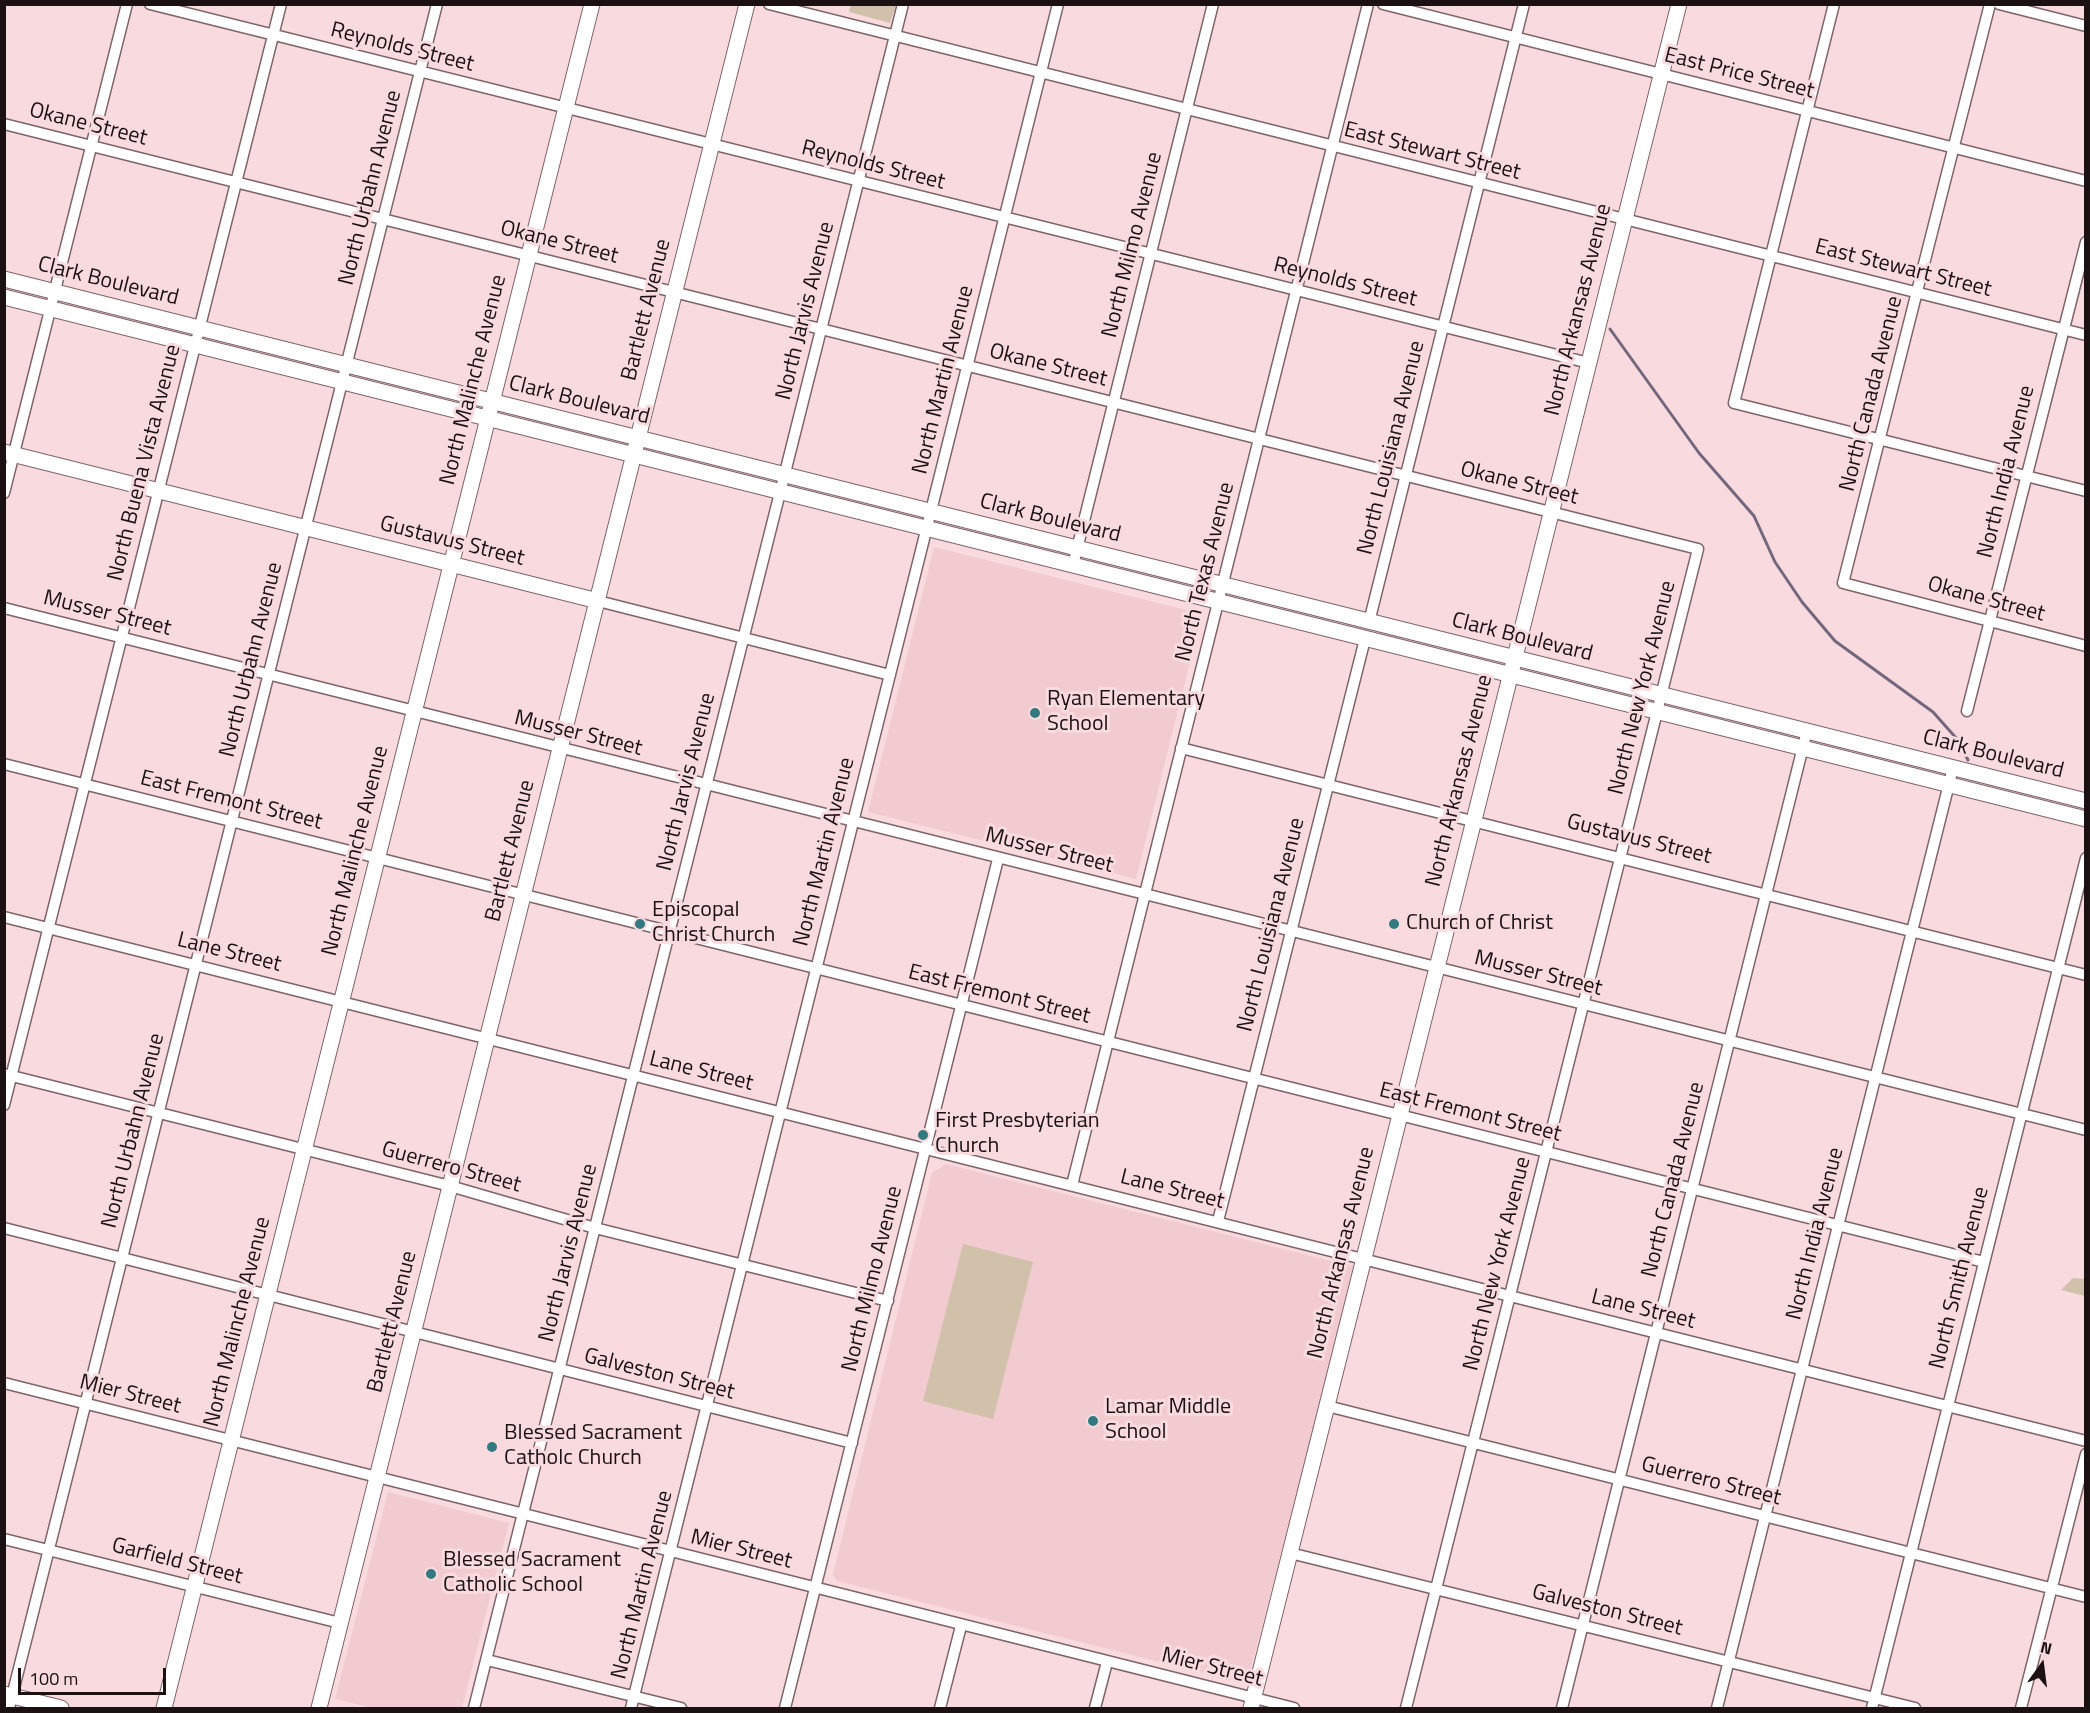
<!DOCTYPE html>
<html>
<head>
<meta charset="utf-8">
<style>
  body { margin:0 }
  #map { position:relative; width:2090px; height:1713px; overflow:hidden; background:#f9dbdf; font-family:"Titillium Web",sans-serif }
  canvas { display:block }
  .frame { position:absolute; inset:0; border:6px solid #1b1112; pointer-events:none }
  .north { position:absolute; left:2012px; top:1635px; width:60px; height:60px; -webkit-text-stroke:4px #f9dbdf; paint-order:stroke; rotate:14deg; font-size:16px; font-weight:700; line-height:24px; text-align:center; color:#1b1112 }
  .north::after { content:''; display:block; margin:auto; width:21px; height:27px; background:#1b1112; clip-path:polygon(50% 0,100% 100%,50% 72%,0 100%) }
  .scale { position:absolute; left:18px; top:1668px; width:148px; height:27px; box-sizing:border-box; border:3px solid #1b1112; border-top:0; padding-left:8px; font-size:18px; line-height:21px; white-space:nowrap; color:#1b1112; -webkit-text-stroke:4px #f9dbdf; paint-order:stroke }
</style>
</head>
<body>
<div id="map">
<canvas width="2090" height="1713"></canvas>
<div class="frame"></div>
<div class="north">N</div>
<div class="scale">100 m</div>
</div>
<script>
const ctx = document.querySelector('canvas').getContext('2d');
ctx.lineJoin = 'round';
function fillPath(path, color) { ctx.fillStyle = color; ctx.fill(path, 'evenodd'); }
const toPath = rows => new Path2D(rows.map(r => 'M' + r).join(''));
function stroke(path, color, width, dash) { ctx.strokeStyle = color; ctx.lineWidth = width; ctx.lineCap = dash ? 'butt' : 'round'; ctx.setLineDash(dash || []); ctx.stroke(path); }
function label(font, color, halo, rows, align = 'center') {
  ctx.font = font + ' "Titillium Web",sans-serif'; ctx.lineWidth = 6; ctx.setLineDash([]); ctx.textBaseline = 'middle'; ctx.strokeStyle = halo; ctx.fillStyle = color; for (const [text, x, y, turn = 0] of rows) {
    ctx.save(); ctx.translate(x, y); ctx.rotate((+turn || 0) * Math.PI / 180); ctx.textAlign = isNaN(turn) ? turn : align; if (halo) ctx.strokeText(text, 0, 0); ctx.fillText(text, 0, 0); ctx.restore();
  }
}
const built = toPath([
  [934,547,1202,614,1136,879,868,812],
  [946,1164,1355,1267,1247,1684,837,1581,833,1574,932,1173],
  [388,1492,509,1523,462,1708,372,1708,335,1699]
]);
const green = toPath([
  [851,5,851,4,896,5,890,23,849,12],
  [963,1244,1033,1262,993,1419,923,1401],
  [2073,1278,2085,1279,2085,1296,2061,1290]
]);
const stream = toPath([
  [1610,329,1699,453,1754,516,1775,562,1802,602,1835,641,1933,712,1957,739,1968,760]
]);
const street = toPath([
  [150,4,1589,363],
  [769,4,2086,335],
  [1383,4,2086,181],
  [1834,4,1734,403,2086,491],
  [1990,4,1843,583,2086,646],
  [1999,4,2086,26],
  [4,124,1698,549,1406,1708],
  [4,493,127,4],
  [1073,565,1213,4],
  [598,601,890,675],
  [4,608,2086,1130],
  [1369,622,1524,4],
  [1967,711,2086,242],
  [1181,748,2086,975],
  [4,764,1984,1262],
  [4,917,2086,1441],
  [4,1074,450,1186,595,1228,888,1301],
  [4,1105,281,4],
  [1072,1185,1368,4],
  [1218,1221,1365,639],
  [4,1228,852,1443],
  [4,1383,1294,1708],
  [1327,1406,2086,1597],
  [4,1539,340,1623],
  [1290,1553,1915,1708],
  [487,1660,681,1708],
  [9,1708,437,4],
  [474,1708,903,4],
  [631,1708,1058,4],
  [785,1708,998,859],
  [940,1708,961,1626],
  [1095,1708,1107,1662],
  [1562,1708,1807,731],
  [1717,1708,1953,768],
  [1872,1708,2086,858],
  [2021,1708,2086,1454]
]);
const secondary = toPath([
  [4,279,2086,801],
  [4,297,2086,819],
  [4,452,598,601],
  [4,1694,61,1708],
  [164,1708,592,4],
  [319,1708,747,4],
  [1251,1708,1679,4]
]);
const markers = [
  [1035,713,6,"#317a80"],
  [640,924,6,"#317a80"],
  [1394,924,6,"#317a80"],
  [923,1135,6,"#317a80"],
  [1093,1421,6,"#317a80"],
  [492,1447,6,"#317a80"],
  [431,1574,6,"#317a80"]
];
const streetNames = [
  ["Reynolds Street",402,48,14],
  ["East Price Street",1739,74,14],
  ["Okane Street",88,125,14],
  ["East Stewart Street",1432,152,14],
  ["Reynolds Street",873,166,14],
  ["North Urbahn Avenue",371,188,-76],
  ["Okane Street",559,243,14],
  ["North Milmo Avenue",1133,245,-76],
  ["East Stewart Street",1903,269,14],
  ["Clark Boulevard",108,282,14],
  ["Reynolds Street",1345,283,14],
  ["Bartlett Avenue",647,310,-76],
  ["North Arkansas Avenue",1579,310,-76],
  ["North Jarvis Avenue",806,311,-76],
  ["Okane Street",1048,366,14],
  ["North Malinche Avenue",474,380,-76],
  ["North Martin Avenue",944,380,-76],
  ["North Canada Avenue",1872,394,-76],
  ["Clark Boulevard",579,401,14],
  ["North Louisiana Avenue",1392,448,-76],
  ["North Buena Vista Avenue",145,463,-76],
  ["North India Avenue",2007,472,-76],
  ["Okane Street",1519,484,14],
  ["Clark Boulevard",1050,519,14],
  ["Gustavus Street",452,542,14],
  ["North Texas Avenue",1206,572,-76],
  ["Okane Street",1986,600,15],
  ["Musser Street",107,614,14],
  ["Clark Boulevard",1522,638,14],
  ["North Urbahn Avenue",252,660,-76],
  ["North New York Avenue",1643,688,-76],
  ["Musser Street",578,734,14],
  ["Clark Boulevard",1993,755,14],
  ["North Arkansas Avenue",1460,781,-76],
  ["North Jarvis Avenue",687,782,-76],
  ["East Fremont Street",231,801,14],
  ["Gustavus Street",1639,840,14],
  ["North Malinche Avenue",356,851,-76],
  ["Bartlett Avenue",511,851,-76],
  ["Musser Street",1049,851,14],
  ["North Martin Avenue",825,852,-76],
  ["North Louisiana Avenue",1272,925,-76],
  ["Lane Street",229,953,14],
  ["Musser Street",1538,974,14],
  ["East Fremont Street",999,995,14],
  ["Lane Street",701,1072,14],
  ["East Fremont Street",1470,1113,14],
  ["North Urbahn Avenue",134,1131,-76],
  ["Guerrero Street",451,1168,15],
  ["North Canada Avenue",1674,1180,-76],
  ["Lane Street",1172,1190,14],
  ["North India Avenue",1816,1234,-76],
  ["North Jarvis Avenue",569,1253,-76],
  ["North Arkansas Avenue",1342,1253,-76],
  ["North New York Avenue",1498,1264,-76],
  ["North Smith Avenue",1960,1278,-76],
  ["North Milmo Avenue",873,1279,-76],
  ["Lane Street",1643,1310,14],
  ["North Malinche Avenue",238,1322,-76],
  ["Bartlett Avenue",393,1322,-76],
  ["Galveston Street",659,1375,14],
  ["Mier Street",130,1395,14],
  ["Guerrero Street",1711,1482,14],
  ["Mier Street",741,1550,14],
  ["Garfield Street",177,1562,14],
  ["North Martin Avenue",643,1585,-76],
  ["Galveston Street",1607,1611,14],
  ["Mier Street",1212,1668,14]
];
const poiNames = [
  ["Ryan Elementary",1047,700],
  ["School",1047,725],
  ["Episcopal",652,911],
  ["Christ Church",652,936],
  ["Church of Christ",1406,924],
  ["First Presbyterian",935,1122],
  ["Church",935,1147],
  ["Lamar Middle",1105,1408],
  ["School",1105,1433],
  ["Blessed Sacrament",504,1434],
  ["Catholc Church",504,1459],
  ["Blessed Sacrament",443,1561],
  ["Catholic School",443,1586]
];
fillPath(built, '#f2cbd1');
fillPath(green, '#d1c0aa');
stroke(stream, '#73677e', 3);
stroke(street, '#7e6468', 13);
stroke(secondary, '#7e6468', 17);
stroke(street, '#fff', 10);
stroke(secondary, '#fff', 15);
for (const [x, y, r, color] of markers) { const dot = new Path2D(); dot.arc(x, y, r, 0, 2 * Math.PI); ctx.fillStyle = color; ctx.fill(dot); stroke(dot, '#f9dbdf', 2); }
label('22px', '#1b1112', '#f9dbdf', streetNames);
label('22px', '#1b1112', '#f9dbdf', poiNames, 'left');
</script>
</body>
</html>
